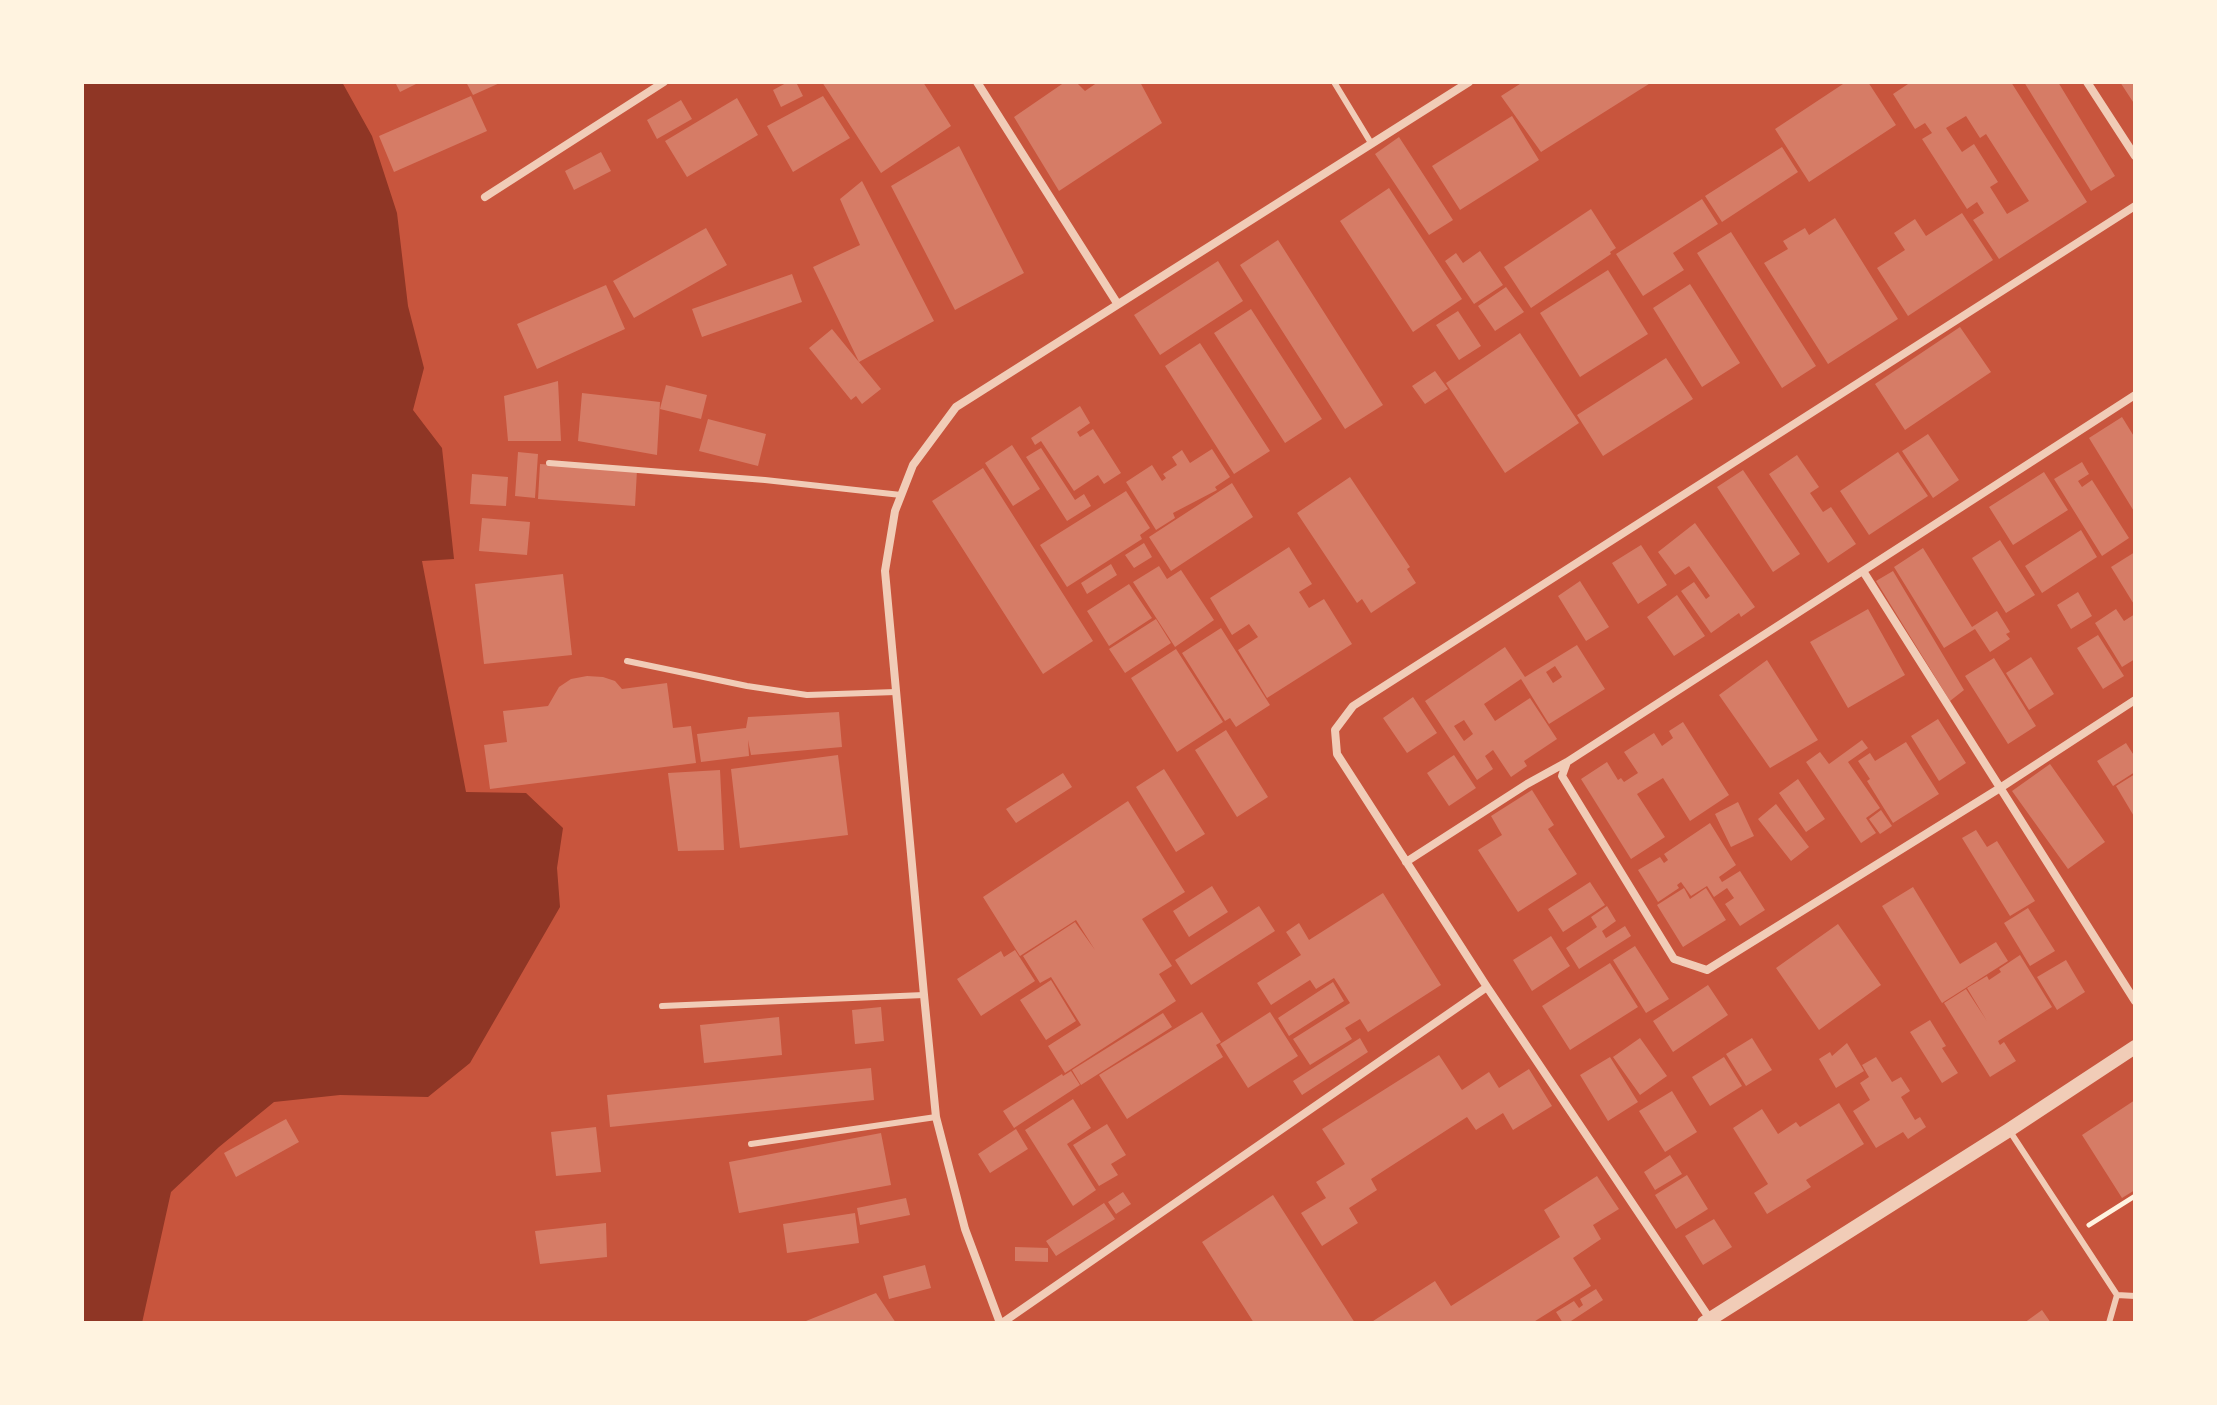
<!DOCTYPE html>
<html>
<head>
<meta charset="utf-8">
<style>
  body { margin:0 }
  #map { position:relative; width:2217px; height:1405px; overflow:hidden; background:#c8553d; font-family:Figtree,sans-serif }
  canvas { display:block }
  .frame { position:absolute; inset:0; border:84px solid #fff3e0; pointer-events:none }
</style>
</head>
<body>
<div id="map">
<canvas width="2217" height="1405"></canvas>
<div class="frame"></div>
</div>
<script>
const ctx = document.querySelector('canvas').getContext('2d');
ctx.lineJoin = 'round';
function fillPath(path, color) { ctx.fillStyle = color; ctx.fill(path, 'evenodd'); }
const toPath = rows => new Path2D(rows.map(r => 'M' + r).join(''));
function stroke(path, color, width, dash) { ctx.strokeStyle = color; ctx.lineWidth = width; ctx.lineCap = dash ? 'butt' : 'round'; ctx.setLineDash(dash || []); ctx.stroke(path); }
const water = toPath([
  [82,82,342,82,372,136,397,213,408,306,424,368,413,410,442,448,454,559,422,561,466,792,526,793,563,828,557,868,560,907,470,1063,428,1097,340,1095,274,1102,219,1147,171,1192,142,1323,82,1323]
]);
const building = toPath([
  [395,82,420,82,400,92],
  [466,82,502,82,473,95],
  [788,82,796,82,803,96,781,107,773,90],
  [822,82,923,82,951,126,881,173],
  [1065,82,1076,82,1085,91,1098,82,1140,82,1162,123,1059,191,1014,117],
  [1523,82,1652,82,1541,152,1501,96],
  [1846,82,1868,82,1896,125,1809,182,1775,129],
  [1911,82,2011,82,2087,202,1999,259,1973,220,1984,213,1977,202,1967,209,1922,139,1932,133,1925,123,1915,129,1893,94],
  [1966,116,1980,138,1986,134,2029,201,2007,214,1990,187,1998,182,1974,144,1962,152,1946,128],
  [2024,82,2058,82,2115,176,2091,191],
  [2120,82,2135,82,2135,105],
  [471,96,487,131,394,172,379,136],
  [823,96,850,138,793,172,767,126],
  [737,98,758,135,687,177,665,141],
  [681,100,692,119,657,139,647,120],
  [1512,116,1539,160,1460,210,1432,166],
  [1399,137,1453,220,1429,235,1375,154],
  [959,146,1024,273,955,310,891,186],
  [1782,147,1798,172,1722,222,1705,196],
  [601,152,611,171,574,190,565,171],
  [862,181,934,321,859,362,813,267,860,245,840,199],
  [1389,188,1462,299,1413,332,1340,221],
  [1702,199,1718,224,1673,253,1684,270,1643,296,1616,254],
  [1591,209,1616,248,1610,252,1611,254,1531,308,1504,267],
  [1962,213,1993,260,1908,316,1877,268,1905,250,1894,233,1915,219,1926,236],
  [1835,218,1898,319,1828,364,1764,263,1788,249,1783,241,1805,228,1809,235],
  [706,228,727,265,634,318,613,281],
  [1731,232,1816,366,1782,388,1697,253],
  [1278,240,1383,405,1345,429,1240,265],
  [1480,251,1503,285,1474,304,1445,261,1456,253,1463,263],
  [1218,261,1243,301,1160,355,1134,315],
  [1608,270,1648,334,1580,377,1540,313],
  [792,274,802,302,702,337,692,309],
  [1690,284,1740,363,1702,387,1653,308],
  [606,285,625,329,537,369,517,324],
  [1506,287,1524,312,1495,331,1478,306],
  [1251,309,1322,419,1285,443,1214,333],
  [1458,311,1481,346,1459,360,1436,325],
  [1960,327,1991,372,1905,430,1875,384],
  [832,329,881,389,862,404,856,396,851,400,809,348],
  [1520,333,1579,423,1505,473,1446,383],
  [1200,343,1270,451,1234,474,1165,366],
  [1666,358,1693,399,1603,456,1577,415],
  [1435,371,1448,389,1425,404,1412,386],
  [558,381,561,441,508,441,504,396],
  [666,385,707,395,701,419,660,409],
  [582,393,660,402,657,455,578,441],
  [1080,406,1090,423,1077,432,1080,437,1093,429,1121,473,1104,484,1098,475,1074,491,1041,441,1035,445,1031,438],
  [2122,417,2135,438,2135,513,2089,438],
  [708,419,766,434,758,466,699,451],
  [1928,434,1959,480,1933,498,1902,451],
  [1012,445,1040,489,1013,506,985,463],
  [1041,448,1075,500,1084,494,1091,506,1067,521,1026,457],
  [1212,449,1230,477,1215,487,1217,490,1173,513,1175,518,1156,530,1126,482,1152,465,1162,481,1166,478,1163,474,1177,465,1172,457,1182,450,1190,463],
  [518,452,538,454,535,498,515,496],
  [1898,452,1928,496,1869,535,1840,491],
  [1797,455,1819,487,1810,493,1823,512,1831,507,1856,544,1828,563,1769,474],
  [2082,462,2089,474,2078,481,2082,487,2092,480,2129,538,2102,556,2054,479],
  [540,464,637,470,635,506,538,499],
  [983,468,1093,641,1043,674,932,501],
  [1743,470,1800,554,1773,572,1717,487],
  [2044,472,2068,510,2013,545,1989,507],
  [472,474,508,477,506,506,470,504],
  [1350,477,1410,567,1407,569,1416,583,1371,613,1362,599,1357,603,1297,513],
  [1232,483,1253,517,1171,571,1149,537],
  [1126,491,1150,528,1140,535,1142,539,1067,587,1040,545],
  [482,518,530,522,527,555,479,551],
  [1695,523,1755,607,1741,617,1739,613,1711,633,1681,591,1694,582,1706,599,1710,596,1689,566,1700,559,1675,575,1658,552],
  [2081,530,2097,557,2042,593,2025,566],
  [2000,540,2035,595,2006,613,1972,558],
  [1144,543,1152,557,1134,568,1125,555],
  [1641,545,1667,585,1638,604,1612,563],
  [1289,547,1312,584,1299,592,1309,608,1324,599,1352,644,1267,698,1238,650,1258,637,1249,624,1232,635,1210,598],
  [1923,548,1972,627,1997,611,2010,632,2006,634,2010,639,1990,652,1975,629,1944,648,1894,567],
  [2135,552,2135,606,2111,567],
  [1111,564,1117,575,1087,594,1081,583],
  [1159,566,1167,579,1181,570,1214,620,1175,647,1133,582],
  [1893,571,1964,690,1950,701,1876,581],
  [563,574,572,655,484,664,475,584],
  [1580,581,1609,627,1586,641,1558,596],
  [1129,584,1152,618,1109,646,1087,611],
  [2078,592,2092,616,2071,629,2057,605],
  [1677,595,1705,636,1674,656,1647,617],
  [1868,609,1905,675,1848,708,1810,642],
  [2116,609,2124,621,2135,614,2135,659,2122,667,2095,623],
  [1156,619,1171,643,1125,673,1109,649],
  [1221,628,1270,705,1236,727,1230,718,1225,721,1182,653],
  [2098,635,2124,676,2103,689,2077,648],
  [1577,645,1605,689,1549,724,1521,679,1484,704,1495,721,1530,698,1557,739,1524,761,1527,766,1511,777,1493,750,1485,756,1493,769,1477,780,1425,701,1505,647,1525,677],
  [1555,666,1562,677,1553,683,1546,672],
  [1464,720,1473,734,1464,741,1454,726],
  [1176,649,1223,722,1177,752,1131,678],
  [2031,657,2054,694,2029,710,2006,673],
  [1994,658,2036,726,2008,744,1965,676],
  [1767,660,1818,740,1770,768,1719,695],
  [587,676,603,677,615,681,622,689,667,683,673,728,691,726,696,763,490,789,484,745,507,742,503,711,548,706,559,687,571,679],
  [1413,697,1437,733,1407,753,1383,718],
  [839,712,842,747,751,755,748,740,749,756,701,762,697,734,746,728,748,717],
  [1938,719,1966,763,1939,781,1911,736],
  [1683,722,1729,795,1690,821,1663,778,1637,794,1665,837,1631,859,1581,779,1607,762,1618,780,1621,778,1624,782,1638,773,1624,752,1654,733,1662,746,1673,738,1669,731],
  [1226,730,1268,797,1237,817,1195,750],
  [1862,740,1868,748,1848,762,1880,808,1866,818,1876,833,1861,843,1806,762,1820,752,1829,764],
  [1906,742,1939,794,1893,823,1867,781,1870,779,1858,761,1870,753,1875,761],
  [2126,743,2135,757,2135,772,2113,786,2097,761],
  [838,755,848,835,740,848,731,769],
  [1454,755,1476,788,1449,806,1427,773],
  [2050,764,2105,842,2068,869,2012,791],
  [1164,769,1205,834,1176,852,1136,787],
  [720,770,724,850,678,851,668,773],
  [1063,773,1072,787,1016,823,1006,809],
  [2135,774,2135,818,2116,786],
  [1798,779,1825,819,1806,832,1779,793],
  [1532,790,1554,825,1548,829,1577,874,1518,912,1478,850,1502,835,1491,816],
  [1128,801,1185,892,1142,919,1172,966,1159,974,1176,1001,1065,1073,1048,1046,1081,1025,1051,977,1040,983,1023,956,1075,922,1095,950,1076,920,1020,956,983,897],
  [1738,802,1754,836,1731,847,1715,814],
  [1776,804,1809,847,1791,861,1758,819],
  [1881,810,1892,826,1880,834,1869,819],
  [1710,823,1736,865,1719,877,1722,882,1740,871,1765,910,1740,926,1725,904,1734,898,1727,888,1714,897,1707,886,1691,896,1681,882,1677,885,1679,888,1658,902,1638,870,1660,857,1664,863,1668,860,1664,854],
  [1976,830,1987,847,1997,841,2035,901,2010,916,1962,838],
  [1590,882,1605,905,1563,932,1548,909],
  [1212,886,1228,912,1189,937,1173,911],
  [1913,887,1960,964,1996,942,2008,961,1942,1003,1882,906],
  [1684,888,1690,899,1706,888,1726,920,1683,947,1657,905],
  [1383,893,1441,985,1368,1032,1360,1019,1345,1028,1352,1039,1310,1065,1293,1039,1350,1003,1334,978,1316,989,1310,980,1271,1005,1257,983,1301,955,1286,932,1299,923,1309,940],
  [1259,906,1275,931,1191,985,1175,960],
  [1607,906,1616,921,1602,931,1606,938,1625,926,1631,936,1579,969,1566,948,1597,927,1591,917],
  [2028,908,2055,951,2030,966,2004,923],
  [1838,924,1881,985,1819,1030,1776,968],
  [1551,936,1570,966,1532,991,1513,960],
  [1635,946,1669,999,1646,1013,1613,960],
  [1015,950,1035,981,981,1016,957,979,1001,951,1004,957],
  [2020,955,2052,1007,1998,1041,2000,1045,2004,1042,2016,1061,1990,1077,1944,1003,1966,989,1987,1021,1967,988,1987,976,1989,980,2001,972,1999,969],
  [2066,960,2085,992,2057,1010,2037,977],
  [1610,963,1638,1007,1570,1050,1542,1006],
  [1051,980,1076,1021,1046,1040,1020,1000],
  [1333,982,1344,1001,1289,1036,1278,1018],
  [1708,985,1728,1015,1673,1052,1653,1021],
  [881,1007,884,1041,855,1044,852,1010],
  [1202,1012,1221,1042,1216,1045,1223,1057,1127,1119,1099,1075],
  [1270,1012,1298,1056,1248,1088,1220,1044],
  [1163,1013,1172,1027,1081,1085,1072,1070],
  [779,1017,782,1055,704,1063,700,1025],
  [1930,1020,1946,1046,1942,1048,1958,1073,1942,1083,1910,1032],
  [1360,1038,1368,1052,1302,1095,1293,1081],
  [1640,1038,1667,1076,1640,1095,1613,1057],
  [1752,1038,1772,1070,1746,1086,1726,1054],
  [1847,1043,1864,1071,1836,1088,1819,1059,1830,1052,1832,1056],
  [1439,1055,1462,1090,1489,1072,1499,1088,1529,1069,1552,1106,1513,1130,1503,1113,1476,1130,1467,1117,1371,1179,1377,1190,1349,1208,1358,1223,1322,1246,1301,1213,1326,1198,1316,1182,1345,1164,1322,1129],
  [1610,1057,1638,1102,1608,1121,1580,1075],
  [1724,1057,1742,1086,1710,1106,1692,1077],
  [1876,1057,1892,1082,1901,1077,1910,1091,1901,1097,1915,1120,1920,1117,1926,1127,1908,1139,1903,1132,1876,1148,1853,1111,1870,1100,1860,1083,1869,1077,1862,1065],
  [871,1068,874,1100,610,1127,607,1095],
  [1071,1071,1080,1085,1014,1128,1003,1111,1062,1074,1063,1076],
  [1672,1091,1697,1132,1665,1152,1639,1111],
  [1073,1099,1091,1128,1067,1144,1096,1190,1073,1206,1025,1130],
  [2135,1100,2135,1190,2122,1198,2082,1135],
  [1839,1103,1864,1144,1806,1180,1811,1187,1767,1214,1754,1193,1768,1184,1733,1128,1762,1109,1778,1134,1796,1122,1800,1127],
  [286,1119,299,1142,236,1177,224,1153],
  [1107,1124,1126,1155,1111,1164,1118,1175,1099,1186,1073,1145],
  [596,1127,601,1172,556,1176,551,1132],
  [1016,1129,1028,1149,990,1173,978,1154],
  [881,1133,891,1185,739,1213,729,1162],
  [1670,1155,1682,1174,1655,1190,1644,1172],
  [1687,1175,1708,1209,1676,1229,1655,1195],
  [1597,1176,1619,1209,1593,1225,1601,1239,1573,1258,1591,1286,1532,1323,1370,1323,1435,1281,1451,1306,1560,1237,1544,1210],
  [1123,1192,1131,1204,1116,1214,1108,1202],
  [1273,1195,1355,1323,1254,1323,1202,1242],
  [906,1198,910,1215,860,1225,857,1208],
  [1104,1203,1115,1219,1056,1256,1046,1241],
  [855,1213,859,1243,787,1253,783,1224],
  [1714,1219,1732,1247,1703,1265,1685,1236],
  [606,1223,607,1257,540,1264,535,1231],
  [1015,1247,1048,1248,1048,1262,1015,1261],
  [925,1265,931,1288,889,1299,883,1276],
  [1596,1289,1603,1300,1568,1323,1563,1323,1556,1312,1574,1301,1579,1308,1583,1305,1580,1299],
  [876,1293,896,1323,801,1323],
  [2042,1310,2051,1323,2024,1323]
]);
const path = toPath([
  [2089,1225,2135,1196]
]);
const service = toPath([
  [1334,82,1371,143],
  [549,463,765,480,901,495],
  [627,661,747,686,807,695,896,692],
  [662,1006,924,995],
  [2009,1130,2117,1295],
  [751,1144,936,1117],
  [2109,1323,2117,1295,2135,1296]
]);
const minor = toPath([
  [977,82,1117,303],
  [2087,82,2135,156],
  [485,197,664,82],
  [2135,395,1567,762,1562,776,1674,959,1707,970,2000,788,2135,700],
  [1863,571,2135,1001],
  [1406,862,1527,784,1567,762],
  [1710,1319,1487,987,1337,754,1335,730,1353,706,2135,206],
  [1000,1323,965,1229,936,1117,924,995,885,571,895,511,913,465,956,407,1469,82],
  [1002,1323,1487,987]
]);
const tertiary = toPath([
  [1704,1323,2009,1130,2135,1047]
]);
fillPath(water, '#8f3625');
fillPath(building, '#d67c66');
stroke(path, '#fff3e0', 5);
stroke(service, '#f1ccb7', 6);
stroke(minor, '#f1ccb7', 8);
stroke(tertiary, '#f1ccb7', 14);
</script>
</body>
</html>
